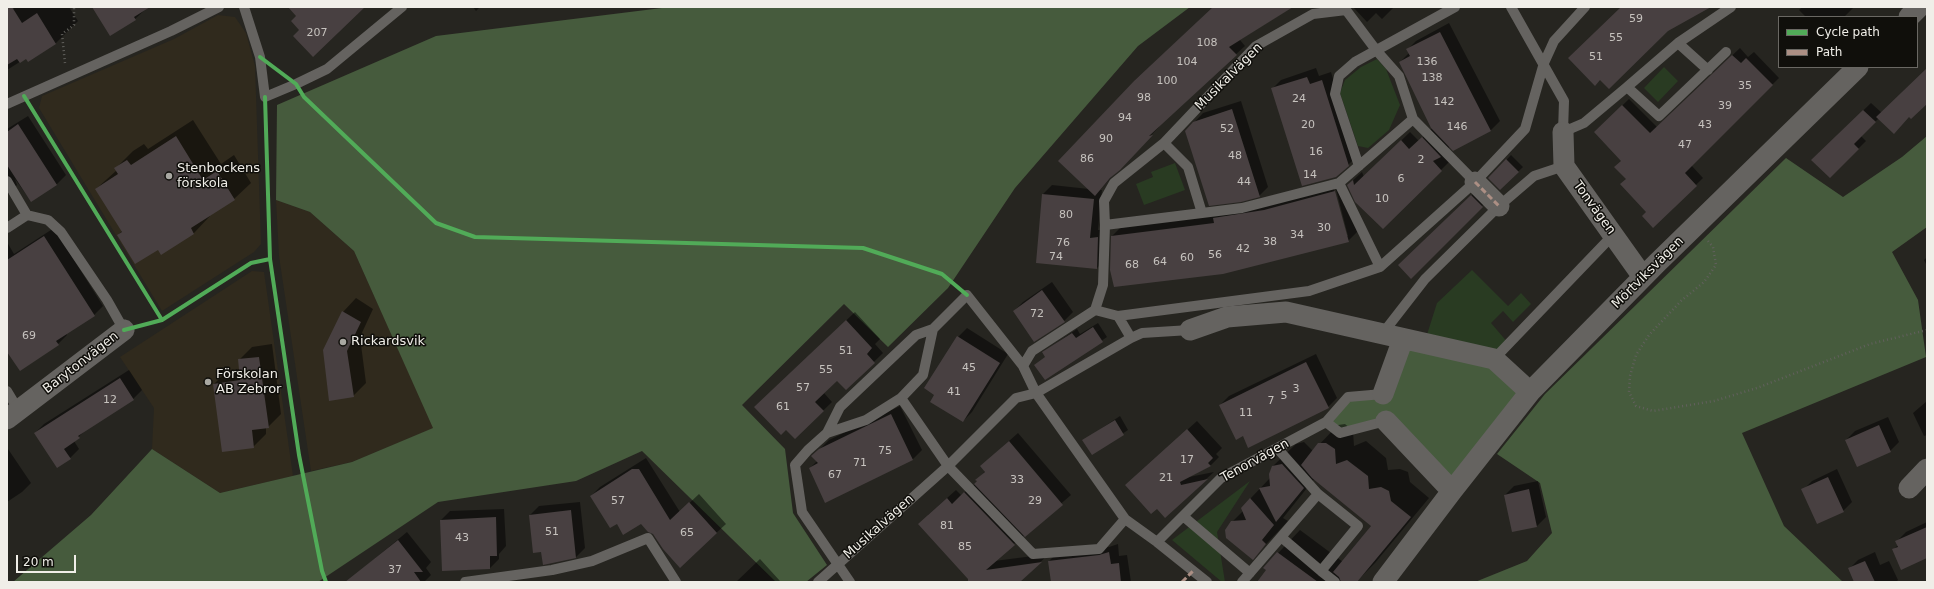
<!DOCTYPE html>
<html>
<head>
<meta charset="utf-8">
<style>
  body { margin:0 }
  #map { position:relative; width:1934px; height:589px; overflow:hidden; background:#262520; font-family:"DejaVu Sans",sans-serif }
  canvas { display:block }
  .frame { position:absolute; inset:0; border:8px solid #f0eee8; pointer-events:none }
  .legend { position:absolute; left:1778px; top:16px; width:140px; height:52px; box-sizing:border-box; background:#100f0b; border:1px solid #6a6863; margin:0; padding:5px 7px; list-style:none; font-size:12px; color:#f0eee8 }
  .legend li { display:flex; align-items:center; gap:8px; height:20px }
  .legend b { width:20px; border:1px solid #6a6863 }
  .scale { position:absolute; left:16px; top:555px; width:60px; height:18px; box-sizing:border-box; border:2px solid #f0eee8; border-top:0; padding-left:5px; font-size:12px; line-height:14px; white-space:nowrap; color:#f0eee8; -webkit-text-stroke:3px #100f0b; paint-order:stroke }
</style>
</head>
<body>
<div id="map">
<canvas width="1934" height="589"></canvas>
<div class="frame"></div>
<ul class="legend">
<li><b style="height:5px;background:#51ab58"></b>Cycle path</li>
<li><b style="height:5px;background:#ac8f84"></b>Path</li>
</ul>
<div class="scale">20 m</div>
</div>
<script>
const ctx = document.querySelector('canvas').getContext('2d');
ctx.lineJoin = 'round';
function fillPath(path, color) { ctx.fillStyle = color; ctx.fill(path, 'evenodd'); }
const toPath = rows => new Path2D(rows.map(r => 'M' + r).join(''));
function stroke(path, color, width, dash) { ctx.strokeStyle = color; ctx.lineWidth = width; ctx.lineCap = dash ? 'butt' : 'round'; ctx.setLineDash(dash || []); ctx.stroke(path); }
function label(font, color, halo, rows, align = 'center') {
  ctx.font = font + ' "DejaVu Sans",sans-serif'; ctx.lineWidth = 3; ctx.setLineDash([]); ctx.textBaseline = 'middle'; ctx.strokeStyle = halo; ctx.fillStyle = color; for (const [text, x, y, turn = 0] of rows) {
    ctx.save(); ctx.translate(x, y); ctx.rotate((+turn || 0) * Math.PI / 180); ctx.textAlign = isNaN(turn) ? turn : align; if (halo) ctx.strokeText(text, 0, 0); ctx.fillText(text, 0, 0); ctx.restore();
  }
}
const built = toPath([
  [218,15,235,17,246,33,255,66,261,244,254,252,162,311,39,108,42,96,174,39],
  [276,200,310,212,354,251,434,428,352,462,311,471,279,256],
  [252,271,264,272,293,476,220,493,152,449,154,408,120,357]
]);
const green = toPath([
  [1377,59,1386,69,1400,105,1389,130,1368,148,1358,146,1340,93,1345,80,1361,67],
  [1664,67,1678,81,1658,102,1644,88],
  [1175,163,1185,190,1144,205,1136,184,1153,177,1151,172],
  [1472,270,1508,306,1521,293,1531,304,1513,322,1503,311,1491,323,1509,344,1494,359,1424,344,1437,303],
  [1250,481,1217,532,1225,582,1222,582,1172,540]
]);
const forest = toPath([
  [670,7,1190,7,1138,46,1015,188,948,288,888,347,844,304,742,405,785,449,793,513,827,565,806,582,776,582,642,451,576,481,438,502,318,582,13,582,91,515,152,449,220,493,352,462,433,428,354,251,310,212,276,200,277,105,436,36],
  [1927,136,1927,227,1892,252,1918,300,1926,357,1742,433,1784,526,1843,582,1475,582,1527,561,1552,533,1540,483,1497,454,1545,394,1786,158,1843,197,1902,157],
  [1403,339,1494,359,1530,392,1452,491,1386,422,1340,433,1326,422,1348,397,1383,394]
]);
const shadow = toPath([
  [16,7,69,7,78,21,56,43,28,61,26,58,7,70,7,13],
  [93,7,148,7,135,19],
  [473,7,480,7,476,11],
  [1214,7,1292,7,1240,40,1245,46,1155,128,1159,127,1119,168,1100,190,1102,190,1098,230,1107,229,1106,259,1097,268,1043,194,1052,185,1089,189,1135,80],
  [1353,7,1394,7,1382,19,1376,13,1367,22],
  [1802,7,1854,7,1844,17,1806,17,1799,10],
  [1449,23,1500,121,1491,130,1453,149,1450,146,1443,154,1450,161,1383,228,1348,185,1362,172,1364,177,1410,132,1419,141,1432,128,1400,62,1409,53,1407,50,1416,41],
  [1740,48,1748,57,1754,52,1779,78,1691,165,1703,178,1653,227,1648,212,1627,179,1622,160,1595,132,1629,99,1657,127],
  [1316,68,1319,76,1331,72,1357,156,1348,165,1272,89,1281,80],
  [1927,69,1927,102,1910,116,1878,119,1861,136,1866,141,1830,177,1812,160,1871,103,1882,113],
  [1241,101,1268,187,1259,196,1186,131,1203,113],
  [28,116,66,175,57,184,31,201,15,179,17,185,7,195,7,129],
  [193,120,221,164,234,155,251,183,234,199,210,215,210,216,194,233,158,248,118,235,122,231,96,189,117,170,116,168,133,151,144,144,148,149],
  [1511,155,1523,167,1500,189,1489,178],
  [1344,182,1357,232,1348,241,1112,236,1121,227,1217,215],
  [1333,186,1335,186,1348,236,1346,236],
  [1476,191,1486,202,1411,277,1399,265],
  [54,228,103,306,94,315,66,333,67,335,58,344,7,349,7,242,14,254],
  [1927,257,1927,266,1924,260],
  [1052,282,1073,312,1064,321,1014,311,1023,302],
  [356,298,373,309,360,337,366,383,353,396,330,400,343,312],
  [855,312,880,339,875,344,883,353,846,389,837,380,824,393,832,402,795,438,764,399],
  [1098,323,1107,337,1045,379,1036,365,1046,357,1043,352,1077,329,1080,334],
  [967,328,1008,354,972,412,963,421,936,395,958,337],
  [272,344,281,414,268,427,266,428,266,434,253,447,214,384,227,371,240,369,239,360,252,347],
  [1316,354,1337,398,1328,407,1243,435,1220,405,1229,396],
  [129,370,142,390,133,399,88,428,74,441,79,449,70,458,35,433,44,424],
  [1927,401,1927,435,1924,436,1913,413],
  [900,406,922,450,913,459,810,468,817,461,813,456,829,440],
  [1120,416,1128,430,1092,454,1084,440],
  [1888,417,1899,442,1890,451,1846,440,1855,431],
  [1197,421,1222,448,1216,454,1219,457,1210,466,1189,477,1214,472,1165,516,1136,476],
  [1345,424,1353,431,1354,446,1366,441,1386,458,1388,470,1400,469,1408,472,1410,482,1429,498,1375,563,1356,582,1259,582,1267,570,1264,568,1300,530,1343,562,1372,525,1315,478,1283,518,1288,521,1253,558,1232,522,1243,511,1250,499,1270,478,1273,466,1296,444,1304,442,1313,451,1338,425],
  [1018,433,1071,495,994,561,1049,554,1019,582,973,582,928,515,956,490,961,495,974,485,985,471,981,466],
  [8,449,31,483,22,492,7,502],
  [646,458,680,512,699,494,726,524,680,566,654,533,641,522,617,523,591,496,600,487],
  [1837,469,1852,502,1843,511,1803,490,1812,481],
  [1538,481,1546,517,1537,526,1513,531,1505,495,1514,486],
  [580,502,585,548,576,557,542,551,530,515,539,506],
  [504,509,506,546,499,554,499,559,490,568,441,520,450,511],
  [1927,522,1927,557,1893,550,1898,545,1897,541,1906,532],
  [407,532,431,562,426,568,431,575,424,582,361,582,355,575],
  [1118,544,1119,556,1127,555,1131,582,1052,582,1049,561,1058,552,1109,547],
  [1875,552,1880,565,1889,561,1898,580,1896,582,1855,582,1849,569,1858,560],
  [760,559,780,581,779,582,736,582]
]);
const building = toPath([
  [7,7,12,7,22,23,37,13,56,44,28,62,26,59,20,63,17,59,7,65],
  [92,7,150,7,134,17,136,20,110,36],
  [288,7,365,7,313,57,293,36,299,30,291,21,296,16],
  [1213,7,1293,7,1229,47,1237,55,1149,136,1153,135,1120,170,1110,178,1095,196,1058,161,1135,80],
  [1621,7,1711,7,1668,31,1609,89,1600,80,1595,86,1568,58],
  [1440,32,1491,131,1453,151,1431,128,1399,62,1410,56,1406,49],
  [1732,55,1741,63,1746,58,1773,85,1685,173,1697,186,1653,228,1642,216,1646,212,1620,184,1626,179,1614,167,1621,161,1594,132,1622,105,1650,133],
  [1927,68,1927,104,1911,119,1909,117,1894,134,1876,117],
  [1307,77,1310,84,1322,80,1349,166,1336,177,1302,186,1271,88],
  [1232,109,1260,197,1241,202,1209,206,1185,131,1193,122],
  [1863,110,1876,122,1854,144,1859,149,1830,178,1811,160],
  [18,124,57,185,31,202,7,165,7,132],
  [176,136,203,180,217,171,235,200,191,228,194,234,161,255,158,250,135,264,117,235,122,232,95,189,118,174,114,168,127,160,131,165],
  [1422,137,1441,157,1433,161,1442,171,1383,229,1355,202,1347,185,1353,180,1354,185,1401,140,1409,149],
  [1506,159,1519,172,1500,190,1488,178],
  [1335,191,1349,242,1223,274,1114,287,1110,270,1111,236,1214,223,1213,218,1264,210],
  [1042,194,1094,199,1090,238,1098,237,1097,269,1036,263],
  [1471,195,1483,207,1411,279,1398,265],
  [44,236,95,316,56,341,59,345,20,371,7,352,7,260],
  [1042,290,1065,322,1034,342,1013,311],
  [342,311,361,322,347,351,354,397,329,401,323,350],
  [846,320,872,348,867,354,875,363,846,390,837,381,815,402,824,411,795,439,786,430,781,435,754,407],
  [1093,327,1103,342,1045,380,1034,365,1045,357,1042,352,1072,333,1076,338],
  [957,336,1000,363,963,422,930,402,934,395,924,388],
  [259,357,269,428,252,430,254,448,222,452,213,384,240,380,238,359],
  [1306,362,1329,408,1248,448,1243,436,1236,440,1219,405],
  [120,378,134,400,78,436,80,438,64,449,71,459,57,468,34,433],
  [891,414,913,460,825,503,809,468,818,463,811,456,819,449],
  [1115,420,1124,435,1092,455,1082,440],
  [1879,425,1891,452,1857,467,1845,440],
  [1187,429,1213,458,1208,463,1211,466,1180,482,1181,485,1208,479,1165,518,1157,509,1151,514,1125,485],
  [1009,441,1063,505,1025,537,974,484,977,481,975,480,985,472,980,466],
  [1318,443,1326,443,1335,449,1336,464,1347,460,1368,476,1369,489,1381,487,1389,491,1391,501,1411,517,1357,582,1341,582,1339,577,1333,572,1371,526,1312,478,1301,465],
  [1282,464,1304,488,1276,522,1259,488,1270,486,1269,474,1272,466],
  [632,469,639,469,670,520,689,502,717,533,680,568,663,549,653,534,648,532,641,524,623,535,617,524,610,528,590,496],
  [1828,477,1844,512,1817,524,1801,489],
  [1529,489,1537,527,1512,532,1504,495],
  [964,492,1015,545,986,570,1042,562,1020,582,968,582,968,579,918,524,947,498,952,504],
  [1250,498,1274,525,1262,540,1266,544,1253,560,1226,538,1225,530,1231,521,1246,520,1241,508],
  [571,510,576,558,543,565,541,552,533,553,529,515],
  [496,517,497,556,490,556,490,569,442,571,440,520],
  [1927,527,1927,558,1901,570,1892,549,1898,547,1895,541],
  [398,540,423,572,414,572,421,582,345,582],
  [1109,552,1111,564,1119,563,1121,582,1051,582,1048,561,1099,555],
  [1277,552,1318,582,1257,582,1266,570,1263,568],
  [1865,561,1875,582,1854,582,1848,568]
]);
const path = toPath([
  [7,8,11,7],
  [65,63,62,34,74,25,74,7],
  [1708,241,1713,247,1716,265,1704,282,1681,301,1649,335,1636,355,1630,376,1629,392,1636,406,1653,411,1714,401,1757,388,1870,344,1927,330]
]);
const lane = toPath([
  [244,7,260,57,265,97,296,84,327,69,402,7],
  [1511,7,1564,101,1563,132,1584,123,1627,87,1659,116,1726,52],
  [1678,43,1708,70],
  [1627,87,1678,43,1731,7],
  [7,104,171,31,219,7],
  [1164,143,1188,167,1202,213,1242,208,1339,183,1413,119],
  [1359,166,1335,94,1339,76,1355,62,1455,7],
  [7,181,27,215,7,228],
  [1339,183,1380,267],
  [27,215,48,220,61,232,107,300,124,330],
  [1105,225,1202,213],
  [1095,310,1118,316,1309,291,1380,267,1475,182,1525,129,1544,63,1554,41,1585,7],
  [1118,316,1131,338],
  [1383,333,1425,279,1499,206,1534,176,1564,166],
  [1494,359,1614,234],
  [1023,366,1032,351,1095,310,1103,285,1105,225,1104,201,1114,183,1164,143,1256,46,1313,14,1346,10,1376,50,1399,76,1413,119,1475,182],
  [7,391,19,411],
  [901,398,923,375,933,329],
  [1326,422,1340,433,1386,421],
  [827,433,866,420,901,398,948,466,1016,398,1036,393,1131,338,1142,333,1190,330],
  [1277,448,1318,494,1358,526,1321,571,1335,582],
  [1318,494,1281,537,1321,571],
  [1183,516,1250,573],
  [1157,542,1221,478,1326,422,1348,397,1383,394],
  [465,582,552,570,592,561,648,538,676,582],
  [818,582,948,466,1033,554,1099,549,1125,519,1157,542,1207,582],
  [850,582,802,512,795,465,808,450,827,433,840,407,916,335,933,329,967,295,1023,366,1036,393,1125,519],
  [1242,582,1281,537]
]);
const street = toPath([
  [1909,17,1919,7],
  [1563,132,1564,166,1643,277],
  [1475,182,1499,206],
  [1190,330,1227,317,1286,312,1494,359,1530,392],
  [1383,394,1403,339],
  [7,419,124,330],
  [1386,421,1452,491],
  [1909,488,1927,469],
  [1383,582,1452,491,1530,392,1656,264,1858,67]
]);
const quiet = toPath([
  [1475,182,1499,206],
  [1182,582,1193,571]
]);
const cycleway = toPath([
  [260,57,296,84,304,97,436,223,475,237,863,248,942,274,967,295],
  [24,96,162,320],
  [265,97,270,259,299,455,322,571,326,582],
  [124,330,162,320,251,263,270,259]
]);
const markers = [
  [169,176,4,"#a9a8a2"],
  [343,342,4,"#a9a8a2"],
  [208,382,4,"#a9a8a2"]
];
const numberNames = [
  ["59",1636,19],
  ["207",317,33],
  ["55",1616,38],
  ["108",1207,43],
  ["51",1596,57],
  ["104",1187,62],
  ["136",1427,62],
  ["138",1432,78],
  ["100",1167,81],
  ["35",1745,86],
  ["98",1144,98],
  ["24",1299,99],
  ["142",1444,102],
  ["39",1725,106],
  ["94",1125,118],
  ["20",1308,125],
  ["43",1705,125],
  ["146",1457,127],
  ["52",1227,129],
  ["90",1106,139],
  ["47",1685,145],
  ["16",1316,152],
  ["48",1235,156],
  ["86",1087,159],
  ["2",1421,160],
  ["14",1310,175],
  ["6",1401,179],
  ["44",1244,182],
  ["10",1382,199],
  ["80",1066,215],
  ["30",1324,228],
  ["34",1297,235],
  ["38",1270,242],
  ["76",1063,243],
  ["42",1243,249],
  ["56",1215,255],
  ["74",1056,257],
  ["60",1187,258],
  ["64",1160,262],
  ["68",1132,265],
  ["72",1037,314],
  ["69",29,336],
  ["51",846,351],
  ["45",969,368],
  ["55",826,370],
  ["57",803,388],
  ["3",1296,389],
  ["41",954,392],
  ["5",1284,396],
  ["12",110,400],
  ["7",1271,401],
  ["61",783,407],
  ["11",1246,413],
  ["75",885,451],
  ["17",1187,460],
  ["71",860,463],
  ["67",835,475],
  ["21",1166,478],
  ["33",1017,480],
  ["57",618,501],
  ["29",1035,501],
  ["81",947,526],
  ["51",552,532],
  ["65",687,533],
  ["43",462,538],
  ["85",965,547],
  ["37",395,570]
];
const streetNames = [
  ["Musikalvägen",1229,77,-45],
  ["Tonvägen",1594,208,54],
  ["Mörtviksvägen",1648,273,-45],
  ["Barytonvägen",81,363,-38],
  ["Tenorvägen",1255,461,-29],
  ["Musikalvägen",879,527,-42]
];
const poiNames = [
  ["Stenbockens",177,169],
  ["förskola",177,184],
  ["Rickardsvik",351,342],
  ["Förskolan",216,375],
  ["AB Zebror",216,390]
];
fillPath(built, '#302a1d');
fillPath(green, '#293b22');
fillPath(forest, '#465b3d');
fillPath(shadow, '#0007');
fillPath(building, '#484041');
stroke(path, '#61605c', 2.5, [1, 3]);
stroke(lane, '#656360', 10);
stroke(street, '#656360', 21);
stroke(quiet, '#ac8f84', 3, [6, 3]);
stroke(cycleway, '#51ab58', 4);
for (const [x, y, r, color] of markers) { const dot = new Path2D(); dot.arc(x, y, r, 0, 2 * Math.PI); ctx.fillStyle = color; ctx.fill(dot); stroke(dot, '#100f0b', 1.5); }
label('11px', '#c6c2be', null, numberNames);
label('13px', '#f0eee8', '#100f0b', streetNames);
label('13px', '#f0eee8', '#100f0b', poiNames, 'left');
</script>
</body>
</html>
